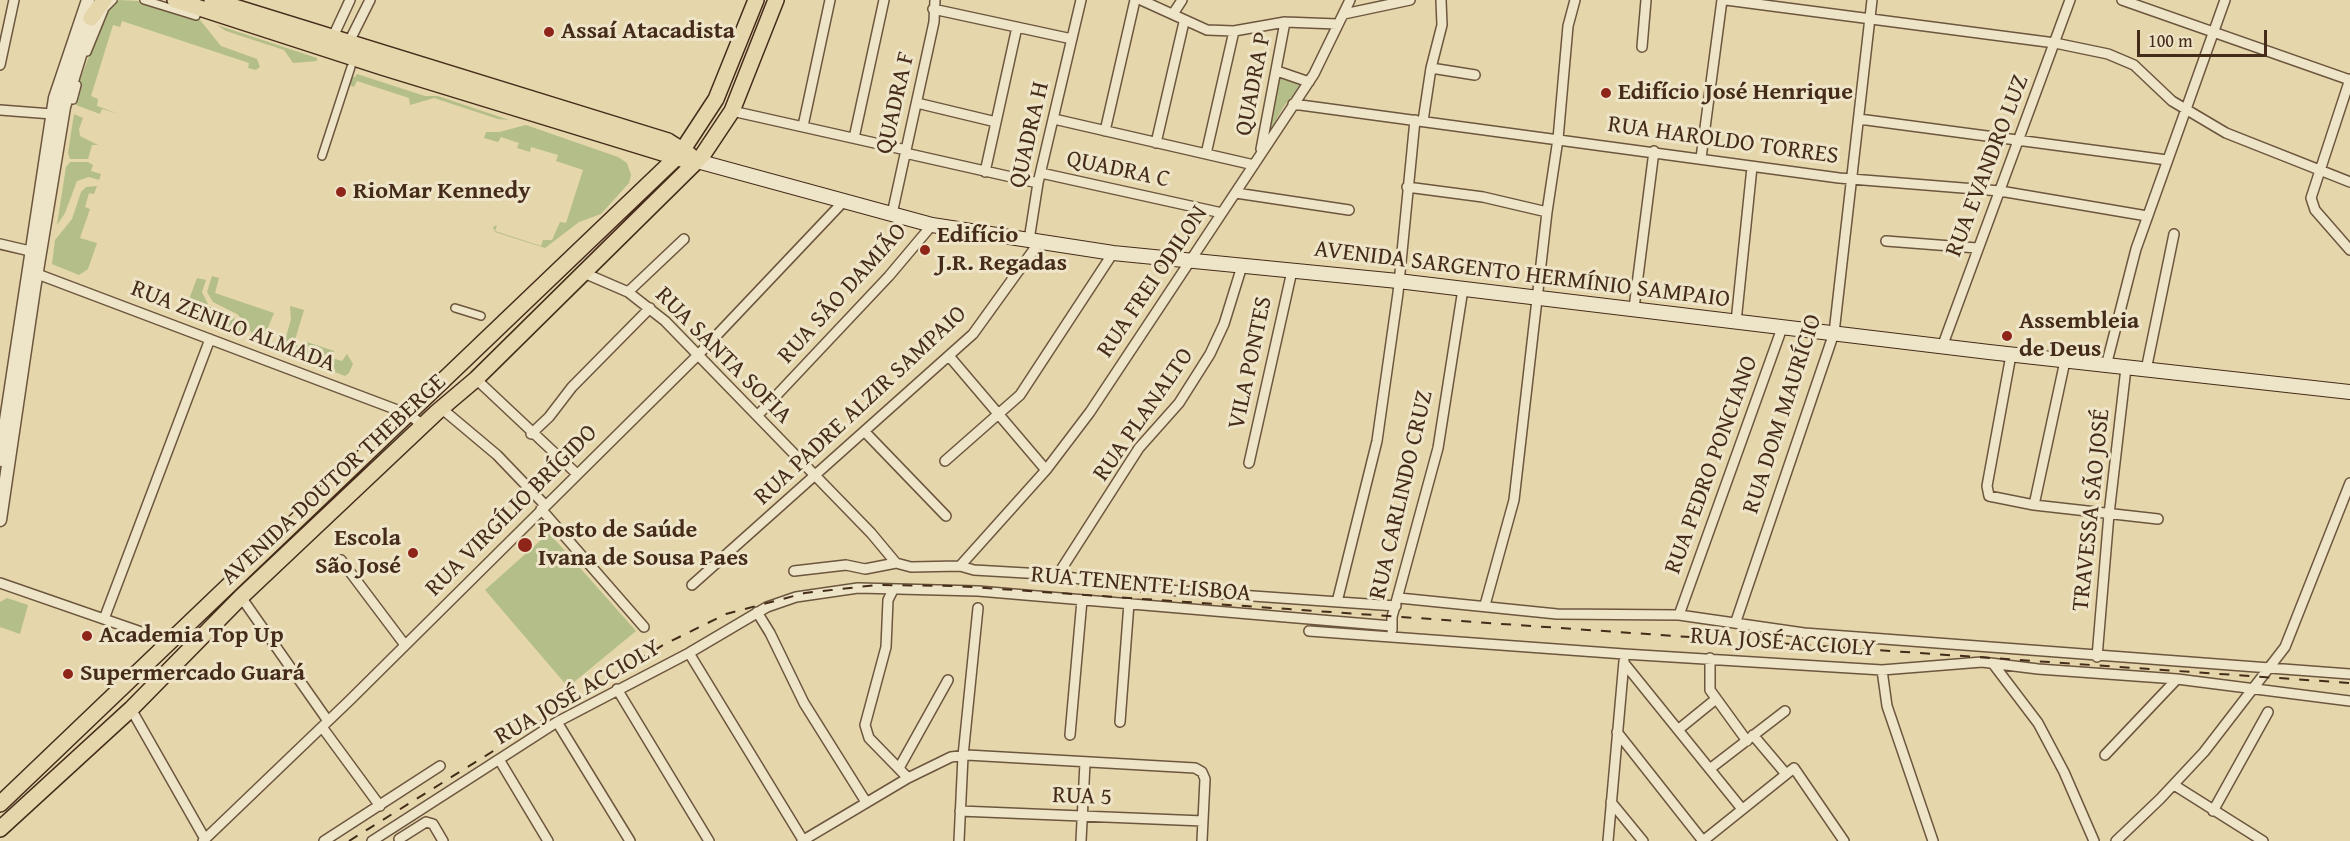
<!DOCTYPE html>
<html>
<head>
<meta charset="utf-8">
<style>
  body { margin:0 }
  #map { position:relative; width:2350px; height:841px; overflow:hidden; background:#e5d6ab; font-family:"Gentium Book Plus",serif }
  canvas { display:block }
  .scale { position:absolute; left:2137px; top:30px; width:130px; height:27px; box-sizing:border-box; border:3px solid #452b1a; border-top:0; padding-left:8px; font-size:18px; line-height:21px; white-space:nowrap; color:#452b1a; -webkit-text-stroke:4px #eee4c8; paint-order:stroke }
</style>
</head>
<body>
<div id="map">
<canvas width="2350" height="841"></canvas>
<div class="scale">100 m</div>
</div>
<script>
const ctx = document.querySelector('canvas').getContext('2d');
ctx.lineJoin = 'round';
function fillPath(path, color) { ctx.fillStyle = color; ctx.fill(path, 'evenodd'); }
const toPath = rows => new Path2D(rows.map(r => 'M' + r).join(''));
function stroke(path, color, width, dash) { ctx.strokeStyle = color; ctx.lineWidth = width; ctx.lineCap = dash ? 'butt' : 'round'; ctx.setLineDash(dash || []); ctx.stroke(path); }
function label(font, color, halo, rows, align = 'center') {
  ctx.font = font + ' "Gentium Book Plus",serif'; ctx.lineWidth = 6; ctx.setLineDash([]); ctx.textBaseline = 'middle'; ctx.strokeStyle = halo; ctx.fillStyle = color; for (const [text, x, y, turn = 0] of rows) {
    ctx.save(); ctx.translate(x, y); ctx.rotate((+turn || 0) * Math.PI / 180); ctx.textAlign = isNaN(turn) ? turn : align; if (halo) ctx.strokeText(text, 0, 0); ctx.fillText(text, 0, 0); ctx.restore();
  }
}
const green = toPath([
  [119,0,138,1,200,20,221,46,257,59,260,67,256,70,248,68,249,63,122,21,120,27,113,25,91,96,98,99,97,106,119,114,102,109,100,114,76,105,79,83,105,13,110,5],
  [217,25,317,58,317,61,293,63,284,50,226,31],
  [357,74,425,96,438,96,509,120,498,119,434,98,410,105,409,98,357,81,354,87,347,84,351,76,355,77],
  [1279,77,1303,83,1284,106,1266,138],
  [74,114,83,118,79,129,80,136,98,145,92,145,88,159,70,159,68,153],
  [526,125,618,157,627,163,631,175,629,183,601,214,579,222,545,248,495,232,493,227,497,225,495,231,541,246,543,240,552,240,560,222,566,223,583,170,556,161,558,155,531,147,530,152,517,148,519,143,501,137,498,142,484,138,486,132,499,132],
  [70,162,88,162,93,165,91,171,101,174,99,180,89,177,77,181,65,213,57,225,66,167],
  [97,186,94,194,89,193,85,207,90,209,80,238,97,243,88,269,79,275,52,264,55,240,72,219,81,192,86,187],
  [212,276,219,278,215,293,274,313,261,345,257,344,247,324,237,314,213,302,207,292],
  [197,278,206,280,202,292,209,306,233,317,246,334,242,337,233,329,205,319,184,315,181,307,190,297],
  [290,306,304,310,294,343,305,347,307,342,334,351,332,358,342,361,347,354,353,364,349,373,345,376,287,354,284,344,291,319],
  [549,533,636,631,568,687,485,590],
  [7,598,28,605,20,634,0,627,0,602]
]);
const pedestrian = toPath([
  [144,0,196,16],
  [87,52,105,8,113,0],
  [73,100,77,85],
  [322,156,351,67],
  [455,308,481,316]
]);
const minor = toPath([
  [1141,0,1207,30,1234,31,1285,22,1337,24],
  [1726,0,2055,43,2108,54,2134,65,2172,101,2226,133,2350,182],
  [2122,0,2350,80],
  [933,9,1072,39],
  [1173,14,1182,0],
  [1344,14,1410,0],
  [331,41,350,0],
  [348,44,370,0],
  [1642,47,1646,0],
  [0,65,14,0],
  [1431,68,1475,75],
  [1277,71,1309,82],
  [2350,79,2311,198,2315,210,2350,250],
  [917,103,996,122],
  [1293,104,1839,178,2000,191,2147,216],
  [0,110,52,114],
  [732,111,906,150],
  [1054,119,1254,165],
  [1859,119,2167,160],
  [1423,121,1431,68,1442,25,1441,0],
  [803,126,830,0],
  [1105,131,1135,0],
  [854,138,884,0],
  [1156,143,1184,22],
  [1261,149,1285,22],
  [905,153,1038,183],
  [1206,154,1234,31],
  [1701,158,1722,0],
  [985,172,1017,27],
  [1041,173,1222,213],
  [1407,187,1483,197,1547,212],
  [1236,193,1349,210],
  [892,214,934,22,935,0],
  [1029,240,1038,183,1081,0],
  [1886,241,1977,248],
  [0,244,30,251],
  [32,272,408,414,423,425],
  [584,273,628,292,665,321,871,533,896,563],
  [628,292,684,239],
  [1634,308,1654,151],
  [1736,322,1752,167],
  [1942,347,2070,0],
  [2011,355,1987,486,1989,496,2034,505,2158,519],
  [949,356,1046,470],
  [2106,366,2136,249,2225,0],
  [2146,370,2174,234],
  [476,379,577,474],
  [441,408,497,455,545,505],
  [758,415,889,276,932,225],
  [865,432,946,516],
  [531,434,549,417,572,387,650,308],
  [945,461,1020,395,1113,253],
  [1249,463,1292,271],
  [2034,505,2065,361],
  [541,509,644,627],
  [341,560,405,645],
  [960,566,1046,470,1090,412,1314,74,1350,0],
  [794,571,846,565,865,569,896,563,911,567,960,566,974,570,1043,574,1167,590,1396,606],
  [1057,576,1139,448,1179,403,1210,354,1224,324,1242,266],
  [0,583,170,642],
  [692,585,973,334,1040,241],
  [893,590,888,600,886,647,865,725,869,738,908,778],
  [241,597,328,721],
  [1399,598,1557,614,1679,615,1804,633,2350,674],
  [1337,602,1377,441,1398,293,1415,120],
  [1485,605,1514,500,1547,212,1558,139,1568,26,1575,0],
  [757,612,770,633,804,703,866,802],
  [1679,615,1782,328],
  [104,619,210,339],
  [1736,621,1834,333,1872,0],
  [1392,630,1392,617,1438,448,1463,289],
  [1309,631,1624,654,1882,670,1982,662,2038,669,2177,679,2350,701],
  [689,653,803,840],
  [2097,657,2109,514,2126,368],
  [1710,658,1710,690,1747,741],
  [1624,663,1742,809],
  [1994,665,2038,723,2064,772,2094,841],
  [1882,670,1887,706,1933,841],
  [617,689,709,841],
  [131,709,205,839],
  [557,722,630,841],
  [1120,722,1129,603],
  [322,727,380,806],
  [1679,729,1716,699],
  [1617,732,1703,841],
  [1070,735,1082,600],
  [1753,735,1786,774],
  [2105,755,2177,679],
  [500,761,548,841],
  [899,768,948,680],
  [1711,768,1785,711],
  [2174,785,2263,841],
  [1611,802,1643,841],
  [960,811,1203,821],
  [2213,811,2268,712],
  [399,839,426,822,433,824,443,841],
  [203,841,350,700,698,355,843,202],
  [324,841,440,766],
  [372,841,557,722,689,653,767,607,796,597,858,588,978,591,1392,626],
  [802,841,908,778,951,757,967,755,1195,768,1202,772,1205,779,1202,841],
  [959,841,963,756,978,608],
  [1081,841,1085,763],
  [1608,841,1624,661],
  [1703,841,1794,768,1844,841],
  [2116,841,2160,799,2204,752,2285,647,2350,483]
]);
const tertiary = toPath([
  [0,460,55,98,88,0],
  [0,520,34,289,64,107,94,10]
]);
const secondary = toPath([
  [697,161,932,225,1113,253,1398,281,1989,352,2350,392]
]);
const primary = toPath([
  [175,0,382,67,682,159],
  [212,0,668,141,690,155],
  [91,18,104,0],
  [0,804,680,154,716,99,756,0],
  [0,829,131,709,241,597,437,412,476,379,702,156,732,111,776,0]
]);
const rail = toPath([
  [349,841,663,645,726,614,805,593,876,585,957,586,2350,683]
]);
const markers = [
  [549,32,6,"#8f2418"],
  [1606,93,6,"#8f2418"],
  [341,192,6,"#8f2418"],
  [925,250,6,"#8f2418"],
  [2007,336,6,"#8f2418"],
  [525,545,8,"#8f2418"],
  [413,553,6,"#8f2418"],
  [87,636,6,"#8f2418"],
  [68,674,6,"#8f2418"]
];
const poiNames = [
  ["Assaí Atacadista",561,32],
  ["Edifício José Henrique",1618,93],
  ["RioMar Kennedy",353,192],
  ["Edifício",937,236],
  ["J.R. Regadas",937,264],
  ["Assembleia",2019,322],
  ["de Deus",2019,350],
  ["Posto de Saúde",538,531],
  ["Ivana de Sousa Paes",538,559],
  ["Escola",401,539,"right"],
  ["São José",401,567,"right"],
  ["Academia Top Up",99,636],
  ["Supermercado Guará",80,674]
];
const streetNames = [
  ["QUADRA P",1254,84,-79],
  ["QUADRA F",896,103,-77],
  ["QUADRA H",1030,135,-77],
  ["RUA HAROLDO TORRES",1723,141,8],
  ["RUA EVANDRO LUZ",1988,166,-69],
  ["QUADRA C",1118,170,12],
  ["AVENIDA SARGENTO HERMÍNIO SAMPAIO",1522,275,7],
  ["RUA FREI ODILON",1153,282,-56],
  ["RUA SÃO DAMIÃO",843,294,-48],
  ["RUA ZENILO ALMADA",233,327,21],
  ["RUA SANTA SOFIA",723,356,45],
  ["VILA PONTES",1251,363,-78],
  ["RUA PADRE ALZIR SAMPAIO",861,406,-43],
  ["RUA DOM MAURÍCIO",1783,414,-72],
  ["RUA PLANALTO",1144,415,-55],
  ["RUA PEDRO PONCIANO",1712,465,-70],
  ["AVENIDA DOUTOR THEBERGE",334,480,-43],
  ["RUA CARLINDO CRUZ",1402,495,-77],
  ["TRAVESSA SÃO JOSÉ",2092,510,-84],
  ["RUA VIRGÍLIO BRÍGIDO",512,511,-45],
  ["RUA TENENTE LISBOA",1141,585,5],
  ["RUA JOSÉ ACCIOLY",1783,643,4],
  ["RUA JOSÉ ACCIOLY",578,693,-30],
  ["RUA 5",1082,797,2]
];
fillPath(green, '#b4be89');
stroke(pedestrian, '#6d563e', 10);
stroke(minor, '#6d563e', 12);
stroke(tertiary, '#6d563e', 15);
stroke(secondary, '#452b1a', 16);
stroke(primary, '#452b1a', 18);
stroke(pedestrian, '#eee4c8', 7);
stroke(minor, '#eee4c8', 9);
stroke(tertiary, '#eee4c8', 12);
stroke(secondary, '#eee4c8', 14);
stroke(primary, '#e5d6ab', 15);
stroke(rail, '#452b1a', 2, [10, 10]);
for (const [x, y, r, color] of markers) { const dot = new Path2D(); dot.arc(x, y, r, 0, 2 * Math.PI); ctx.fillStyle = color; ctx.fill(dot); stroke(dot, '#eee4c8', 2); }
label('bold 24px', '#452b1a', '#eee4c8', poiNames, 'left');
label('24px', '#452b1a', '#eee4c8', streetNames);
</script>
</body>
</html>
